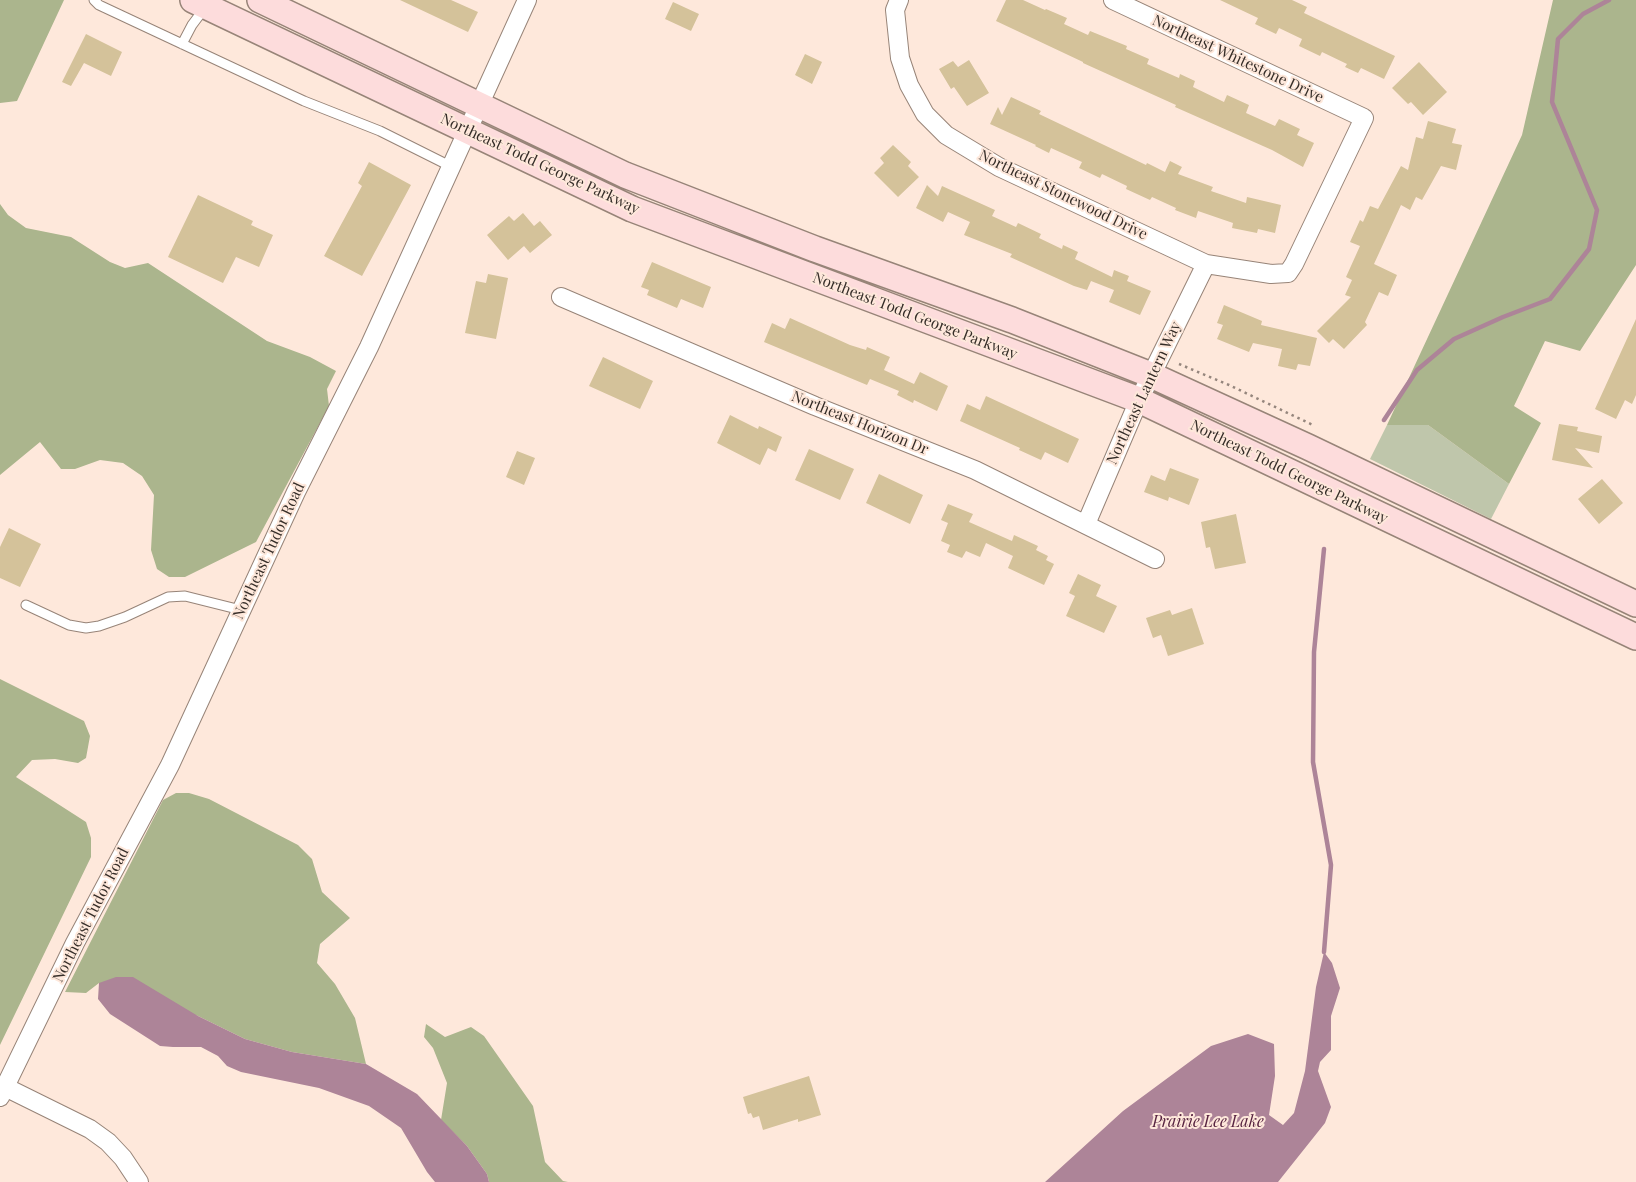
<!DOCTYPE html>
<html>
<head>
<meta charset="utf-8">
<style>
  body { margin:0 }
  canvas { display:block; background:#fee8db }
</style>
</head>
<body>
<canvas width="1636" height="1182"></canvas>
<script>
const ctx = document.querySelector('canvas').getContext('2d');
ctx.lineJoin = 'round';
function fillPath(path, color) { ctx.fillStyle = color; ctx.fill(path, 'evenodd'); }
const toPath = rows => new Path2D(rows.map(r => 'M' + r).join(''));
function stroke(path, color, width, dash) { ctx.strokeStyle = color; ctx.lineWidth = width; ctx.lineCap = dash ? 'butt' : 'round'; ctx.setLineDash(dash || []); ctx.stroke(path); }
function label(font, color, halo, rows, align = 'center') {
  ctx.font = font + ' "Playfair Display",serif'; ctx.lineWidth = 4; ctx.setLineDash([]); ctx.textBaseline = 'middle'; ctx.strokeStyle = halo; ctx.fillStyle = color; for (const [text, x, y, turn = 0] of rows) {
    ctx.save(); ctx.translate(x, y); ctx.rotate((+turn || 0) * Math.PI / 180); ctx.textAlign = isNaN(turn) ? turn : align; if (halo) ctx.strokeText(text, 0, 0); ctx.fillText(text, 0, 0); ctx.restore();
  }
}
const green = toPath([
  [1387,425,1428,425,1509,484,1491,519,1370,459]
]);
const forest = toPath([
  [0,0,64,0,17,101,0,103],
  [1553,0,1636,0,1636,265,1580,351,1545,341,1514,406,1541,423,1509,484,1428,425,1387,425,1522,135],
  [0,204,8,215,26,228,71,237,110,262,125,268,148,263,267,341,310,357,336,371,327,389,329,406,256,542,185,577,169,577,157,569,151,550,154,495,142,476,123,463,100,460,75,469,61,469,40,442,0,475],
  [0,679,84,721,90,736,86,758,78,763,55,759,32,760,16,777,86,822,91,838,91,857,0,1045],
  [176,793,189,793,209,799,298,845,312,859,322,892,350,918,320,944,317,963,335,984,355,1018,366,1064,292,1052,245,1039,198,1016,99,983,86,993,65,992,163,800],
  [426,1024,445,1037,471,1027,484,1036,533,1106,545,1162,563,1181,568,1182,489,1182,487,1174,467,1146,441,1120,447,1083,433,1048,424,1037]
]);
const water = toPath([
  [1324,952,1332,963,1340,988,1331,1016,1331,1050,1320,1062,1318,1071,1331,1107,1325,1123,1278,1182,1045,1182,1123,1111,1211,1046,1248,1034,1274,1044,1275,1076,1269,1115,1283,1125,1294,1113,1305,1071,1316,987],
  [116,977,133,977,198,1016,245,1039,292,1052,366,1064,417,1094,467,1146,487,1174,489,1182,435,1182,427,1172,401,1128,369,1106,319,1088,241,1072,227,1066,218,1056,201,1047,173,1047,160,1046,110,1014,98,999,99,983]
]);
const stream = toPath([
  [1384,420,1417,370,1454,339,1503,317,1550,299,1589,249,1597,210,1552,102,1558,39,1583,14,1609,0],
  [1324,549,1314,652,1313,762,1331,865,1324,952]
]);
const building = toPath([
  [400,0,451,0,478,12,468,32],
  [1006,0,1023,0,1045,10,1046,9,1067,18,1064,24,1088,35,1090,31,1127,46,1126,49,1149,59,1147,64,1179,78,1180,74,1195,81,1193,87,1224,102,1227,95,1249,105,1246,113,1275,126,1279,119,1300,129,1297,135,1314,143,1303,167,1272,150,1175,107,1176,105,1083,63,1083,62,996,21],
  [1220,0,1292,0,1307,7,1304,13,1395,56,1384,79,1361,68,1358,73,1345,67,1347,64,1322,52,1320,56,1299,46,1302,39,1279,28,1276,34,1255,24,1258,18],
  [673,2,699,14,691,31,665,19],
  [86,34,122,52,111,76,84,63,71,86,62,82],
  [805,54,822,62,812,84,795,75],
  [969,60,989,93,967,106,954,87,951,89,939,69,953,61,958,67],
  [1419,62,1447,92,1423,115,1411,102,1408,104,1392,88],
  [1011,97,1041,111,1039,114,1146,165,1147,163,1165,172,1170,161,1182,167,1178,174,1213,187,1211,191,1246,203,1247,197,1281,205,1275,233,1258,229,1257,233,1232,228,1233,223,1198,211,1196,218,1175,210,1176,208,1152,197,1150,200,1126,189,1127,186,1102,174,1100,178,1079,168,1082,162,1051,148,1049,153,1035,146,1036,145,990,124,998,107,1002,115],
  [1428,121,1456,129,1452,143,1462,145,1456,170,1441,166,1422,200,1416,197,1410,210,1401,205,1374,264,1397,275,1388,296,1379,292,1365,322,1367,325,1344,349,1333,339,1329,343,1317,331,1351,297,1345,295,1352,280,1346,277,1360,246,1350,242,1360,220,1363,222,1370,206,1378,209,1401,166,1408,170,1416,137,1423,139],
  [893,145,911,162,908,166,919,177,898,197,874,173,884,163,880,158],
  [369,162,411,185,362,276,324,256,362,186,358,183],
  [927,185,938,196,942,186,995,210,992,216,1016,227,1018,223,1041,234,1039,238,1062,249,1063,245,1078,252,1075,259,1112,277,1114,270,1129,276,1127,281,1151,291,1140,315,1109,302,1114,290,1091,281,1087,290,1074,286,1010,257,1012,254,964,235,970,222,948,212,943,222,916,208],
  [198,195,253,221,251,225,273,235,259,267,236,257,223,283,168,257],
  [523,213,534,226,540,221,552,235,530,253,524,246,508,260,487,235,509,216,514,221],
  [652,262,711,287,703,308,681,299,677,308,647,295,649,290,641,287],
  [488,274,508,278,496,339,465,333,476,281,486,283],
  [1224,305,1262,321,1261,325,1317,338,1310,366,1298,364,1296,370,1278,366,1282,349,1253,343,1249,352,1217,339,1223,325,1217,323],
  [790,318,850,345,866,350,867,347,890,357,884,370,914,384,920,372,948,386,937,411,914,400,913,403,897,395,899,391,870,379,867,385,764,342,772,323,785,329],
  [1636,319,1636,395,1632,404,1625,400,1616,419,1595,409],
  [603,357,653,381,640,409,589,386],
  [986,396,1079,439,1068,463,1045,452,1041,460,1019,450,1020,448,960,421,967,404,980,410],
  [730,415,758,429,759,426,782,437,776,452,768,448,760,465,717,443],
  [1559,424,1578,427,1577,431,1602,436,1599,453,1575,448,1593,468,1552,460],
  [809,449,854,469,840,500,795,480],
  [517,451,535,458,524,485,506,477],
  [1170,468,1199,479,1189,505,1169,497,1168,501,1144,492,1151,475,1165,481],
  [879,474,923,495,910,524,866,503],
  [1602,479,1623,503,1599,524,1578,499],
  [948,504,973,514,969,522,1012,541,1014,535,1038,546,1036,550,1048,556,1046,560,1054,564,1044,585,1008,568,1013,556,986,543,980,557,966,551,962,558,947,552,950,545,941,541,948,523,941,520],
  [1236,514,1246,563,1215,569,1210,547,1206,548,1201,522],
  [9,528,41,544,20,587,0,578,0,547],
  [1078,574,1101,585,1096,596,1117,606,1104,633,1066,616,1075,596,1069,593],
  [1192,608,1204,644,1168,656,1161,635,1153,638,1146,618,1170,610,1172,615],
  [809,1076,821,1115,798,1122,798,1119,763,1130,759,1116,753,1118,751,1113,748,1114,743,1097]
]);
const path = toPath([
  [1179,364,1229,385,1315,426]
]);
const lane = toPath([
  [94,0,99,5,304,101,380,131,452,167],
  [182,44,192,25,204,9],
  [26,605,69,625,86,628,99,626,125,617,168,597,185,596,241,610]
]);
const street = toPath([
  [899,0,895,10,900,58,909,85,925,114,946,135,999,167,1206,264,1271,274,1288,273,1294,264,1364,118,1113,0],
  [561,297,815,406,975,470,1155,559],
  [1086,524,1139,400,1206,264],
  [5,1087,90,1129,108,1142,123,1158,139,1182],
  [0,1097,75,943,170,765,296,492,369,347,527,0]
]);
const secondary = toPath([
  [193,0,632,209,1139,400,1636,637],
  [260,0,625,175,815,249,1012,320,1151,375,1308,447,1636,604]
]);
const streetNames = [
  ["Northeast Whitestone Drive",1238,59,25],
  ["Northeast Todd George Parkway",540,164,25],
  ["Northeast Stonewood Drive",1063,195,26],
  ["Northeast Todd George Parkway",915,316,21],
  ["Northeast Lantern Way",1144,393,-65],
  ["Northeast Horizon Dr",860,423,22],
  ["Northeast Todd George Parkway",1289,472,26],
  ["Northeast Tudor Road",269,551,-65],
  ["Northeast Tudor Road",91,915,-63]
];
const waterNames = [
  ["Prairie Lee Lake",1208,1122]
];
fillPath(green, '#bfc6ab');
fillPath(forest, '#abb58d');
fillPath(water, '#ad8498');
stroke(stream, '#ad8498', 4.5);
fillPath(building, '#d4c29a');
stroke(lane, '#978478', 11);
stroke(street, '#978478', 20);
stroke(secondary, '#978478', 28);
stroke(path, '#95867d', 2.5, [2.5, 4]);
stroke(lane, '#fff', 9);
stroke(street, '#fff', 18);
stroke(secondary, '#fddcdc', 25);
label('15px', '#352d28', '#fee8db', streetNames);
label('italic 16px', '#572340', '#fee8db', waterNames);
</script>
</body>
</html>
